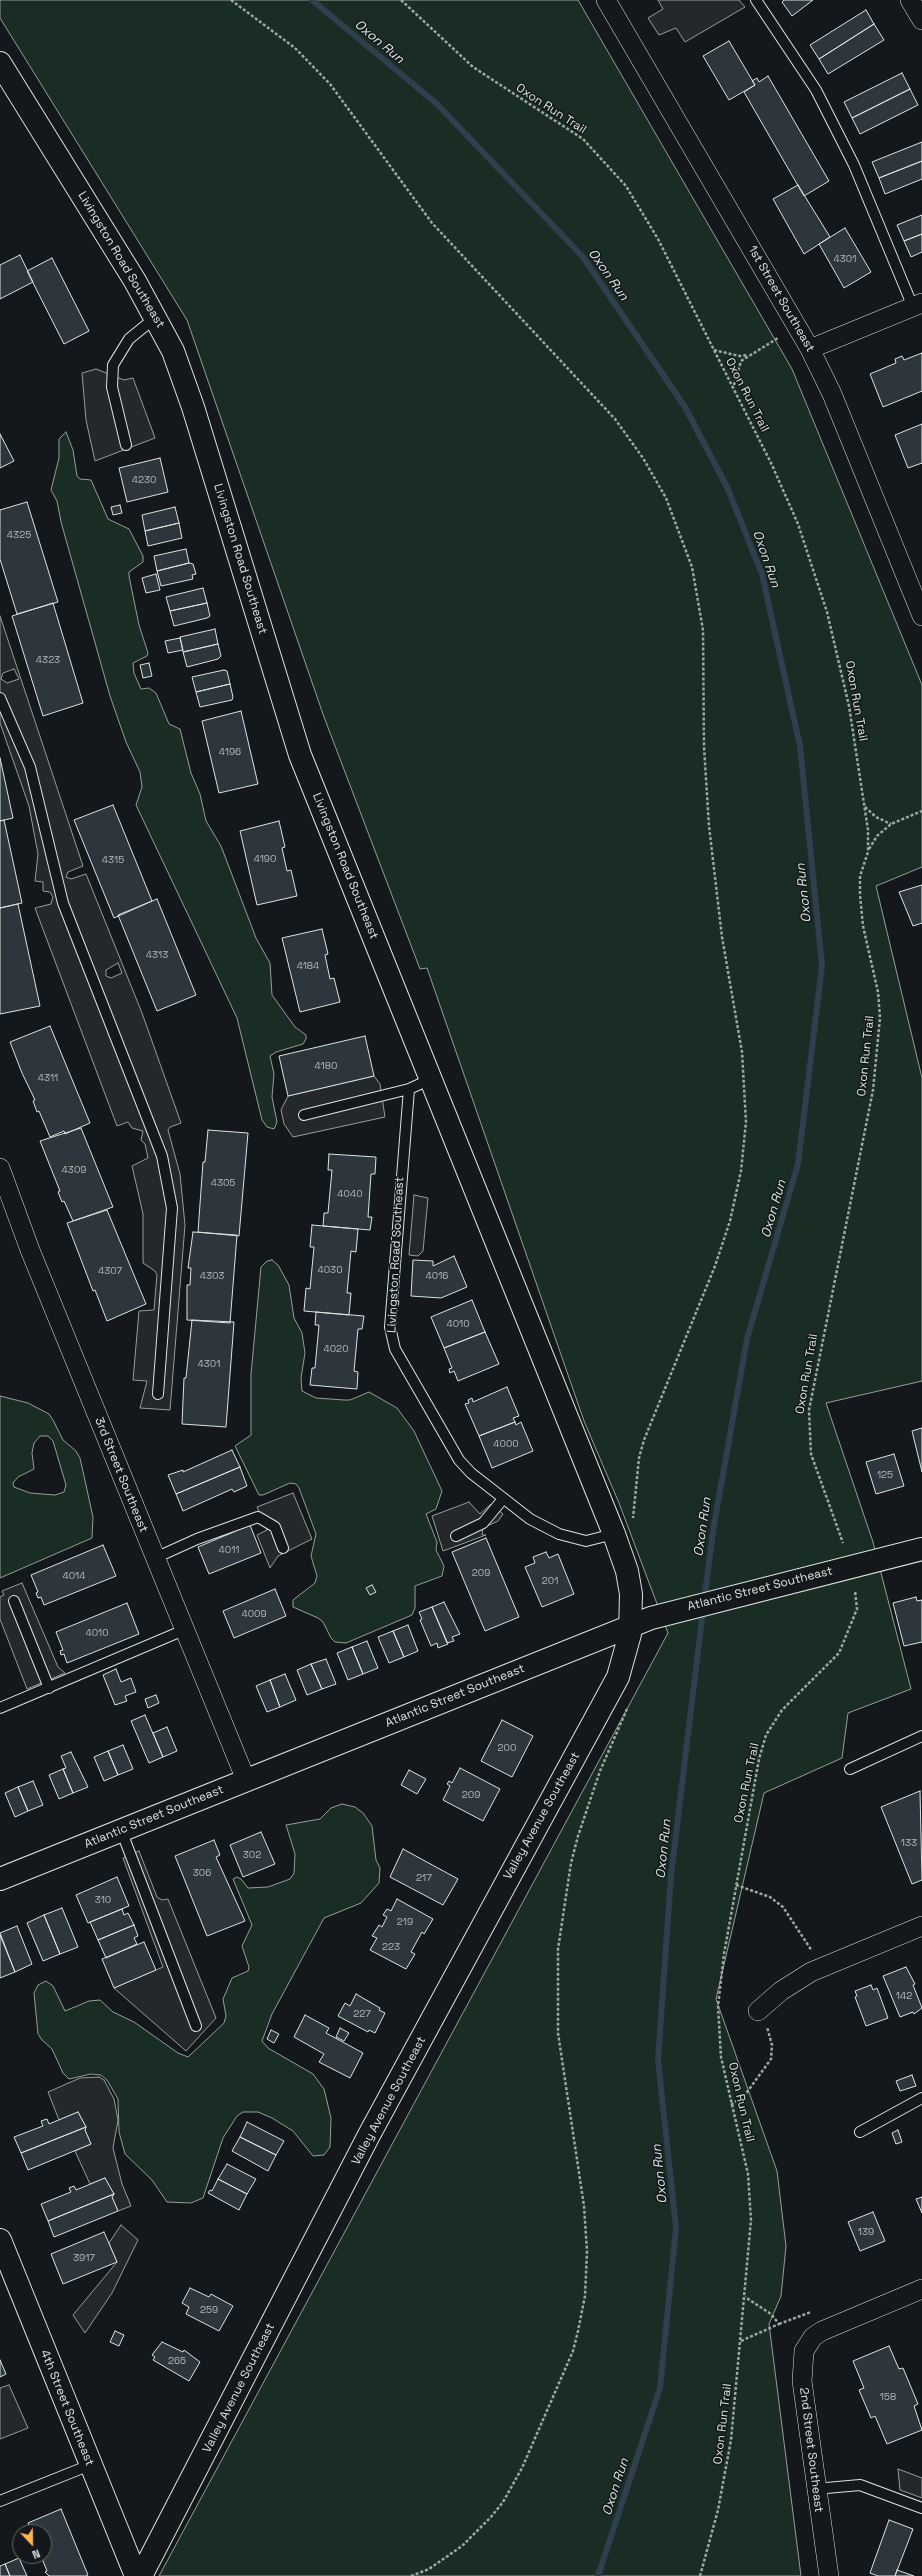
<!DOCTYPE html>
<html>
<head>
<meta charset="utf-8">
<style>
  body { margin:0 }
  #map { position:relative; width:922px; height:2576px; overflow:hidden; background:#14181c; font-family:"Space Grotesk",sans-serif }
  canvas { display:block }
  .north { position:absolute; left:12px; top:2524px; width:40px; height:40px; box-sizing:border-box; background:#14181c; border:1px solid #626a69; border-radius:50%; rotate:158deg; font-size:11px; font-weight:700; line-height:16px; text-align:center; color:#d8e6dc }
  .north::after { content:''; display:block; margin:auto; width:14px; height:18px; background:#ffb74d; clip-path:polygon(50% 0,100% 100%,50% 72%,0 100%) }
</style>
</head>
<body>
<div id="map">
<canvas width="922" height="2576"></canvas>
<div class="north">N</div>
</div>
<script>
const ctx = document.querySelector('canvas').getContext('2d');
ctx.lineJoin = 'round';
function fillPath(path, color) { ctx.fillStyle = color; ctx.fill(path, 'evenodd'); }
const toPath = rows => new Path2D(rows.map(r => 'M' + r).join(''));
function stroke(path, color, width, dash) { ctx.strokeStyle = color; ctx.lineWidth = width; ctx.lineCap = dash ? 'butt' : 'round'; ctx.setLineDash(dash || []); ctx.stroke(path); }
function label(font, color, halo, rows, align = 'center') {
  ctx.font = font + ' "Space Grotesk",sans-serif'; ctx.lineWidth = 3; ctx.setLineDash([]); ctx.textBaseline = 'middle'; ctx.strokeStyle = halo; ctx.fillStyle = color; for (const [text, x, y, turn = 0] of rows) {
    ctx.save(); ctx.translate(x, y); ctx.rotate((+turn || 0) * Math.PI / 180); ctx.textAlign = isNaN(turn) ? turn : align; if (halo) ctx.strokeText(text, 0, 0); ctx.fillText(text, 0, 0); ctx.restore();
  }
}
const green = toPath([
  [0,0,578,0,792,369,922,685,922,867,876,886,922,1078,922,1381,826,1403,873,1542,911,1689,848,1713,842,1758,764,1793,716,1999,777,2171,786,2246,781,2296,769,2324,801,2576,159,2576,668,1633,619,1503,584,1421,427,968,420,969,324,717,187,320,0,18,0,0],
  [66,432,73,450,77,476,80,479,91,480,108,519,129,529,143,556,143,562,129,572,129,576,139,625,148,653,147,656,133,663,134,673,141,689,149,688,156,693,169,724,180,729,191,773,200,794,206,821,221,846,256,938,270,963,272,995,295,1027,306,1035,306,1039,303,1044,276,1052,270,1056,274,1074,272,1097,277,1122,274,1129,267,1127,262,1120,237,1018,136,805,142,787,140,772,126,742,110,696,61,522,57,501,51,490,59,458,59,439,66,432],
  [272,1260,278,1265,289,1285,294,1318,302,1333,305,1353,301,1378,302,1391,316,1398,344,1400,350,1400,369,1392,397,1408,414,1431,442,1491,436,1509,426,1514,437,1542,436,1550,444,1566,442,1576,415,1586,415,1608,412,1615,346,1643,335,1642,331,1638,323,1622,318,1618,293,1607,293,1600,315,1583,317,1576,311,1556,316,1534,299,1488,296,1484,290,1483,263,1495,259,1495,235,1446,251,1435,251,1374,261,1267,267,1261,272,1260],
  [0,1396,28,1403,49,1414,53,1420,63,1440,76,1451,80,1458,93,1517,92,1538,0,1578,0,1396],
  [40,1436,48,1436,53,1441,66,1485,64,1492,55,1495,30,1493,14,1487,13,1483,18,1477,34,1469,32,1453,34,1443,40,1436],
  [342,1804,355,1807,363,1813,372,1826,376,1860,380,1868,379,1883,361,1903,324,1918,272,2014,262,2041,268,2048,313,2074,324,2089,331,2118,330,2147,324,2155,313,2156,293,2131,272,2118,258,2112,243,2112,237,2116,223,2138,203,2198,191,2203,167,2202,152,2180,125,2154,119,2132,118,2099,107,2080,101,2075,91,2074,69,2079,63,2073,52,2049,42,2040,38,2034,34,1993,38,1985,46,1981,53,1986,65,2011,89,2001,100,2000,113,2012,134,2022,178,2053,188,2057,224,2023,226,2016,223,1999,232,1978,248,1971,249,1967,242,1946,252,1925,233,1879,237,1877,241,1879,248,1888,268,1887,290,1879,294,1873,295,1854,286,1825,320,1819,331,1808,342,1804]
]);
const parking = toPath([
  [658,0,739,0,745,7,685,42,676,28,659,35,648,18,663,9,658,0],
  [96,369,124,380,133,378,155,438,95,461,86,420,82,373,96,369],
  [0,616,83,866,68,872,66,877,71,879,86,874,142,1013,181,1123,170,1127,168,1130,180,1174,185,1225,170,1410,140,1408,147,1381,133,1380,139,1311,154,1310,157,1275,155,1271,143,1263,143,1214,132,1166,148,1158,145,1144,141,1140,143,1131,132,1128,128,1122,117,1126,35,908,51,904,53,897,50,892,43,891,43,882,35,881,38,854,29,806,0,723,0,616],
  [14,669,19,679,7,683,1,679,3,673,14,669],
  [118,963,122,973,111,978,106,976,106,970,118,963],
  [374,1076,380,1084,385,1117,293,1137,284,1124,281,1110,288,1096,374,1076],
  [414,1195,428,1198,423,1251,418,1256,409,1255,414,1195],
  [293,1493,312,1539,278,1556,270,1568,257,1535,267,1530,257,1507,293,1493],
  [469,1502,480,1514,491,1504,503,1514,498,1521,483,1528,482,1535,486,1535,443,1551,432,1516,469,1502],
  [22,1583,58,1667,65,1673,27,1689,0,1619,0,1597,4,1595,2,1591,22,1583],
  [139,1851,157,1897,162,1900,168,1899,216,2018,186,2051,114,1988,163,1967,123,1858,139,1851],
  [99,2077,104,2080,114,2099,118,2120,113,2148,122,2184,131,2206,118,2211,112,2197,114,2195,105,2178,90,2184,75,2151,91,2144,85,2130,86,2127,78,2112,59,2120,48,2092,80,2078,99,2077],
  [121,2225,138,2240,112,2293,85,2333,73,2315,117,2262,109,2243,121,2225],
  [9,2385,28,2428,0,2439,0,2388,9,2385],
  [898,2469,922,2478,922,2498,900,2490,898,2469]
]);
const stream = toPath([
  [312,0,437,104,583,257,685,407,728,489,762,574,800,746,822,966,798,1164,747,1339,714,1525,704,1600],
  [598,2576,660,2388,676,2228,658,2060,671,1876,703,1610]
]);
const building = toPath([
  [784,0,813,0,792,16,782,2,784,0],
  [866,10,874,24,819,59,810,45,866,10],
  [874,24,884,40,828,74,819,59,874,24],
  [729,41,755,85,729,100,703,56,729,41],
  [902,73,910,89,852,118,844,102,902,73],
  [768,76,829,181,804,196,744,92,755,85,752,81,757,78,759,82,768,76],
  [910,89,918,105,860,134,852,118,910,89],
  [922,142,922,161,879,178,872,162,922,142],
  [922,161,922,179,885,194,879,178,922,161],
  [798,185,830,237,804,254,773,199,798,185],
  [922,215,922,234,904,241,897,225,922,215],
  [845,228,871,272,844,288,819,244,845,228],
  [922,234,922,252,911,257,904,241,922,234],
  [20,255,33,282,0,299,0,265,20,255],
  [52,258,89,331,64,344,27,271,52,258],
  [922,353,922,391,883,407,870,374,896,363,895,359,902,356,904,360,922,353],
  [922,424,922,463,908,468,895,435,922,424],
  [0,434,14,461,0,468,0,434],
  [160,458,168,492,127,502,119,468,160,458],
  [27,502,58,602,17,614,0,559,0,510,27,502],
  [120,505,122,513,113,515,111,507,120,505],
  [175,507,179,523,145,531,142,515,175,507],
  [179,523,182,538,148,546,145,531,179,523],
  [186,549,189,563,157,571,154,556,186,549],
  [189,563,193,564,196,574,192,575,193,579,161,586,157,571,189,563],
  [156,574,160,590,146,593,142,578,156,574],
  [203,588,207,603,170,611,166,597,203,588],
  [53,603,83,703,43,716,12,616,53,603],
  [207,603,210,616,207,618,174,626,170,611,207,603],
  [215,629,218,644,183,652,180,637,215,629],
  [180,638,183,650,168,653,165,641,180,638],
  [218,644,221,656,218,659,187,667,183,652,218,644],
  [149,663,152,676,143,678,140,665,149,663],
  [224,670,227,671,230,684,196,692,192,677,224,670],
  [230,684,233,697,232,700,200,707,196,692,230,684],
  [241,711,258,784,219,793,202,721,241,711],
  [0,758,13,818,0,821,0,758],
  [113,805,152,901,114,918,74,820,113,805],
  [4,820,22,903,0,908,0,821,4,820],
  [279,821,285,847,282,848,287,871,291,870,297,896,257,905,240,831,279,821],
  [922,885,922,923,913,926,899,892,922,885],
  [157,899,196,995,157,1011,118,915,157,899],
  [18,904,40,1006,0,1014,0,908,18,904],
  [322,929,328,954,325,955,330,979,334,978,340,1002,300,1012,282,938,322,929],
  [50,1026,90,1123,65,1134,64,1131,50,1137,39,1111,37,1112,33,1101,35,1100,22,1073,10,1042,50,1026],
  [365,1036,374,1076,288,1096,279,1056,365,1036],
  [81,1128,113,1207,73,1221,64,1201,62,1202,58,1192,60,1191,40,1141,81,1128],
  [208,1130,248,1133,239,1236,198,1232,203,1162,205,1162,208,1130],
  [329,1154,376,1157,375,1174,371,1174,368,1217,372,1217,370,1230,323,1226,324,1213,328,1213,332,1170,328,1170,329,1154],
  [107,1210,146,1304,107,1321,95,1290,93,1291,67,1223,107,1210],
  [312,1225,358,1229,356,1252,351,1251,347,1293,351,1293,349,1315,304,1311,306,1288,310,1289,314,1247,310,1247,312,1225],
  [193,1232,237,1235,230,1323,187,1320,187,1285,190,1285,191,1268,188,1268,193,1232],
  [454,1256,467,1287,441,1298,411,1296,413,1260,433,1261,433,1266,454,1256],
  [472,1300,485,1332,444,1348,431,1317,472,1300],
  [316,1312,364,1316,362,1329,358,1329,354,1371,358,1372,357,1389,310,1385,312,1368,315,1368,319,1325,315,1325,316,1312],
  [192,1320,234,1322,226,1427,182,1424,184,1378,186,1378,192,1320],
  [485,1332,499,1364,458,1381,454,1371,450,1373,449,1369,452,1368,444,1348,485,1332],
  [507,1387,519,1416,513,1418,515,1422,479,1436,465,1404,469,1403,468,1400,472,1398,473,1402,507,1387],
  [515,1422,516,1425,521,1422,533,1451,492,1468,479,1436,515,1422],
  [922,1428,922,1472,912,1431,922,1428],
  [232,1450,240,1467,176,1494,168,1475,183,1470,183,1472,232,1450],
  [894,1454,904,1486,876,1494,866,1462,894,1454],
  [240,1467,247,1486,234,1492,232,1489,183,1511,176,1494,240,1467],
  [241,1525,243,1528,250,1525,261,1553,209,1574,198,1547,236,1531,234,1528,241,1525],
  [486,1538,519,1617,485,1631,452,1552,486,1538],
  [103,1545,116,1576,44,1605,41,1597,38,1598,36,1593,38,1592,31,1575,103,1545],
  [546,1552,549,1558,558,1554,574,1594,542,1607,525,1567,535,1563,533,1557,546,1552],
  [372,1585,376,1592,370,1595,366,1588,372,1585],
  [275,1589,286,1616,234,1638,223,1611,275,1589],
  [916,1597,917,1601,922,1600,922,1642,904,1646,893,1603,916,1597],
  [444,1602,460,1634,452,1637,454,1641,447,1643,432,1607,444,1602],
  [127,1603,139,1634,67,1663,64,1654,61,1655,60,1651,63,1650,56,1632,127,1603],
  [432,1607,448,1644,438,1648,437,1643,431,1646,420,1620,422,1619,419,1612,432,1607],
  [408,1625,418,1651,404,1657,393,1631,408,1625],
  [393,1631,404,1657,389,1663,378,1637,393,1631],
  [367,1641,378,1668,363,1674,352,1647,367,1641],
  [352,1647,363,1674,348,1680,337,1653,352,1647],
  [326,1659,336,1684,322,1689,311,1664,326,1659],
  [311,1664,322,1689,307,1695,297,1670,311,1664],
  [116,1669,121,1682,131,1678,136,1692,125,1696,127,1701,115,1705,103,1675,116,1669],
  [285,1674,296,1700,280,1707,270,1680,285,1674],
  [270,1680,280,1707,267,1712,256,1686,270,1680],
  [156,1695,159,1703,148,1708,145,1699,156,1695],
  [145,1715,163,1757,149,1763,131,1721,145,1715],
  [502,1720,533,1736,512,1777,481,1761,502,1720],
  [167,1727,177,1751,163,1757,153,1733,167,1727],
  [123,1745,133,1769,118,1775,108,1751,123,1745],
  [108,1751,118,1775,104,1781,94,1757,108,1751],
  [71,1752,88,1787,73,1793,63,1769,66,1768,61,1756,71,1752],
  [460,1768,500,1789,483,1821,443,1800,450,1786,447,1784,449,1781,452,1783,460,1768],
  [63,1769,73,1793,59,1799,49,1775,63,1769],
  [409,1770,426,1779,417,1794,401,1785,409,1770],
  [33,1781,43,1805,28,1811,18,1787,33,1781],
  [18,1787,28,1811,15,1817,5,1793,18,1787],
  [920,1791,922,1880,912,1884,881,1807,920,1791],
  [261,1832,275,1864,243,1877,230,1845,261,1832],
  [214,1840,220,1855,216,1857,245,1921,207,1936,175,1856,214,1840],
  [403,1849,458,1879,443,1905,390,1877,403,1849],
  [117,1877,129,1906,88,1923,76,1895,117,1877],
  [397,1899,433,1919,424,1934,422,1932,411,1952,415,1954,406,1969,370,1950,377,1938,372,1936,379,1925,382,1927,387,1917,383,1915,387,1909,391,1911,397,1899],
  [62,1908,78,1947,60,1954,44,1915,62,1908],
  [122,1909,124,1915,128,1913,134,1925,98,1940,90,1922,122,1909],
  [44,1915,60,1954,43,1961,27,1923,44,1915],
  [134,1925,138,1936,134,1938,137,1944,106,1958,98,1940,134,1925],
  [17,1926,32,1964,15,1972,0,1933,17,1926],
  [0,1935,15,1972,0,1978,0,1935],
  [144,1942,156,1970,114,1988,102,1959,144,1942],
  [906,1967,915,1984,913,1985,922,2008,914,2014,913,2012,900,2017,883,1976,906,1967],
  [871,1985,873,1990,877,1988,888,2018,866,2026,855,1997,857,1996,855,1991,871,1985],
  [356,1994,380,2008,379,2010,385,2013,375,2033,369,2030,368,2032,338,2016,345,2003,350,2006,356,1994],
  [305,2015,329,2028,326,2033,363,2053,350,2078,319,2062,324,2054,294,2037,305,2015],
  [340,2028,349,2033,344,2041,336,2037,340,2028],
  [271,2030,279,2034,274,2043,267,2039,271,2030],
  [912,2075,916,2086,900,2091,896,2081,912,2075],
  [78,2112,86,2127,21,2153,14,2137,43,2126,41,2121,47,2119,49,2124,78,2112],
  [247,2122,284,2141,276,2155,240,2137,247,2122],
  [86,2127,85,2130,91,2144,28,2170,21,2153,86,2127],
  [898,2130,902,2142,896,2144,892,2133,898,2130],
  [240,2137,276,2155,268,2171,232,2151,240,2137],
  [227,2164,256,2179,247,2194,218,2179,227,2164],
  [105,2178,114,2194,48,2221,41,2204,71,2192,69,2188,74,2186,76,2190,105,2178],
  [218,2179,247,2194,239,2210,208,2193,210,2190,212,2191,218,2179],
  [114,2194,112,2197,118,2211,54,2237,48,2221,114,2194],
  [922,2197,922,2213,916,2199,922,2197],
  [873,2212,885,2241,860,2251,848,2222,873,2212],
  [104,2232,117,2262,63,2284,51,2254,104,2232],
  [190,2288,209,2297,211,2294,233,2306,219,2331,186,2314,189,2307,182,2303,190,2288],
  [115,2331,124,2335,119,2346,110,2342,115,2331],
  [162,2342,183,2352,184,2350,200,2362,189,2381,153,2360,155,2357,152,2355,162,2342],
  [889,2346,899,2369,903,2368,918,2404,914,2406,922,2430,887,2444,875,2416,871,2418,859,2390,864,2388,853,2361,889,2346],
  [0,2360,6,2374,0,2377,0,2360],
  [61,2509,88,2575,86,2576,49,2576,45,2572,47,2571,41,2556,44,2556,44,2532,31,2532,28,2523,61,2509],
  [889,2520,913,2529,895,2576,878,2576,870,2573,889,2520],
  [19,2558,27,2576,10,2576,5,2564,19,2558],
  [5,2564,10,2576,0,2576,0,2566,5,2564],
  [897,2570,914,2576,895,2576,897,2570]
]);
const path = toPath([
  [231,0,295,48,330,84,432,223,615,419,643,458,666,498,692,567,703,630,704,747,709,826,722,937,742,1052,746,1122,741,1171,730,1221,715,1266,644,1440,639,1458,633,1518],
  [401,0,473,67,583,139,626,186,658,239,772,465,798,524,827,612,849,706,868,830,868,852,860,876,860,895,863,926,878,992,880,1018,873,1090,809,1410,811,1454,843,1543],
  [714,350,739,356,748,355],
  [734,385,741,361,778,338],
  [865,807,876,817,891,824],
  [869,849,877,836,891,824,922,811],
  [736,1885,770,1897,783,1907,812,1951],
  [731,2105,745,2095,771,2059,772,2045,767,2027],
  [779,2324,811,2312],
  [741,2341,779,2324,771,2314,745,2297],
  [411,2576,429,2569,462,2546,491,2517,503,2502,522,2468,573,2351,578,2331,585,2296,587,2251,584,2206,558,2033,558,1949,571,1863,578,1836,600,1771,627,1709],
  [700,2576,718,2510,731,2440,751,2220,748,2174,721,2057,718,2006,724,1954,759,1759,766,1735,782,1710,839,1653,857,1609,855,1591]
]);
const lane = toPath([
  [756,0,816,90,854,165,913,307],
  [126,445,112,387,113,365,129,339,156,317],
  [0,698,30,767,63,903,162,1156,172,1208,158,1394],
  [431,1079,409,1089,390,1327,395,1349,459,1460,471,1473,530,1519,559,1534,586,1541,614,1534],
  [304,1115,409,1089],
  [456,1536,483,1523,503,1499],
  [155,1558,197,1539,258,1517,275,1527,283,1548],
  [14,1601,49,1688],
  [0,1708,184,1630],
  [850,1769,922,1736],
  [121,1830,196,2026],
  [860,2132,922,2098],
  [815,2489,860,2485,922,2508],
  [0,2501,90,2465]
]);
const street = toPath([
  [606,0,810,349,832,394,922,616],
  [910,0,922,20],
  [810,349,922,303],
  [0,1168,30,1250,246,1780],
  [758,2011,781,1991,811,1972,922,1926],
  [829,2576,802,2381,804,2351,813,2337,822,2331,922,2289]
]);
const secondary = toPath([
  [0,63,135,281,173,351,193,407,300,755,614,1534,627,1571,631,1594,630,1634,618,1677,369,2135,141,2576],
  [0,1879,651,1618,922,1549],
  [0,2240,136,2576]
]);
const numberNames = [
  ["4301",845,259],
  ["4230",144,480],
  ["4325",19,535],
  ["4323",48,660],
  ["4196",230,752],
  ["4190",265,859],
  ["4315",113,860],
  ["4313",157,955],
  ["4184",308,966],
  ["4180",326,1066],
  ["4311",48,1078],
  ["4309",74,1170],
  ["4305",223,1183],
  ["4040",350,1194],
  ["4030",330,1270],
  ["4307",110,1271],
  ["4303",212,1276],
  ["4016",437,1276],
  ["4010",458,1324],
  ["4020",336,1349],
  ["4301",209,1364],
  ["4000",506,1444],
  ["125",885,1475],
  ["4011",229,1550],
  ["209",481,1573],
  ["4014",74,1576],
  ["201",550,1581],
  ["4009",254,1614],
  ["4010",97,1633],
  ["200",507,1748],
  ["209",471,1795],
  ["133",909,1843],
  ["302",252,1855],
  ["306",202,1873],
  ["217",424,1878],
  ["310",103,1900],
  ["219",405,1922],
  ["223",391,1947],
  ["142",904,1996],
  ["227",362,2014],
  ["139",866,2232],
  ["3917",84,2258],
  ["259",209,2310],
  ["265",177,2361],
  ["158",888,2397]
];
const streetNames = [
  ["Oxon Run Trail",551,109,33],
  ["Livingston Road Southeast",121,260,59],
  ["1st Street Southeast",781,299,60],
  ["Oxon Run Trail",747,395,63],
  ["Livingston Road Southeast",240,559,73],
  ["Oxon Run Trail",856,701,80],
  ["Livingston Road Southeast",345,866,68],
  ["Oxon Run Trail",866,1056,-84],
  ["Livingston Road Southeast",396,1255,-87],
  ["Oxon Run Trail",807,1374,-80],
  ["3rd Street Southeast",121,1475,68],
  ["Atlantic Street Southeast",760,1589,-14],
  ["Atlantic Street Southeast",455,1696,-22],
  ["Oxon Run Trail",747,1783,-78],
  ["Valley Avenue Southeast",542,1816,-61],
  ["Atlantic Street Southeast",154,1817,-22],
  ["Valley Avenue Southeast",389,2101,-62],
  ["Oxon Run Trail",741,2102,77],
  ["Valley Avenue Southeast",239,2388,-63],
  ["4th Street Southeast",67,2408,68],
  ["Oxon Run Trail",723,2424,-83],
  ["2nd Street Southeast",811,2450,83]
];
const waterNames = [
  ["Oxon Run",379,42,40],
  ["Oxon Run",608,275,55],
  ["Oxon Run",766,559,71],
  ["Oxon Run",804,893,-96],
  ["Oxon Run",774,1209,-74],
  ["Oxon Run",703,1527,-82],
  ["Oxon Run",664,1849,-84],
  ["Oxon Run",660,2174,-96],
  ["Oxon Run",616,2487,-72]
];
fillPath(green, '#1a2d24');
stroke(green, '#939e99', 1);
fillPath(parking, '#24282b');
stroke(parking, '#939e99', 1);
stroke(stream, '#2f3f4d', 6);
fillPath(building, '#2c363c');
stroke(building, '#d8e6dc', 1);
stroke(lane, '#d8e6dc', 12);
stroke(street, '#d8e6dc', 20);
stroke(secondary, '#d8e6dc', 24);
stroke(path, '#9da8a2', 2.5, [3, 2]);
stroke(lane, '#14181c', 10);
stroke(street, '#14181c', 19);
stroke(secondary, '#14181c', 22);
label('10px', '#adbab4', null, numberNames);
label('12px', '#d8e6dc', '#14181c', streetNames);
label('italic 13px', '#d8e6dc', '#14181c', waterNames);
</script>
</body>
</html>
